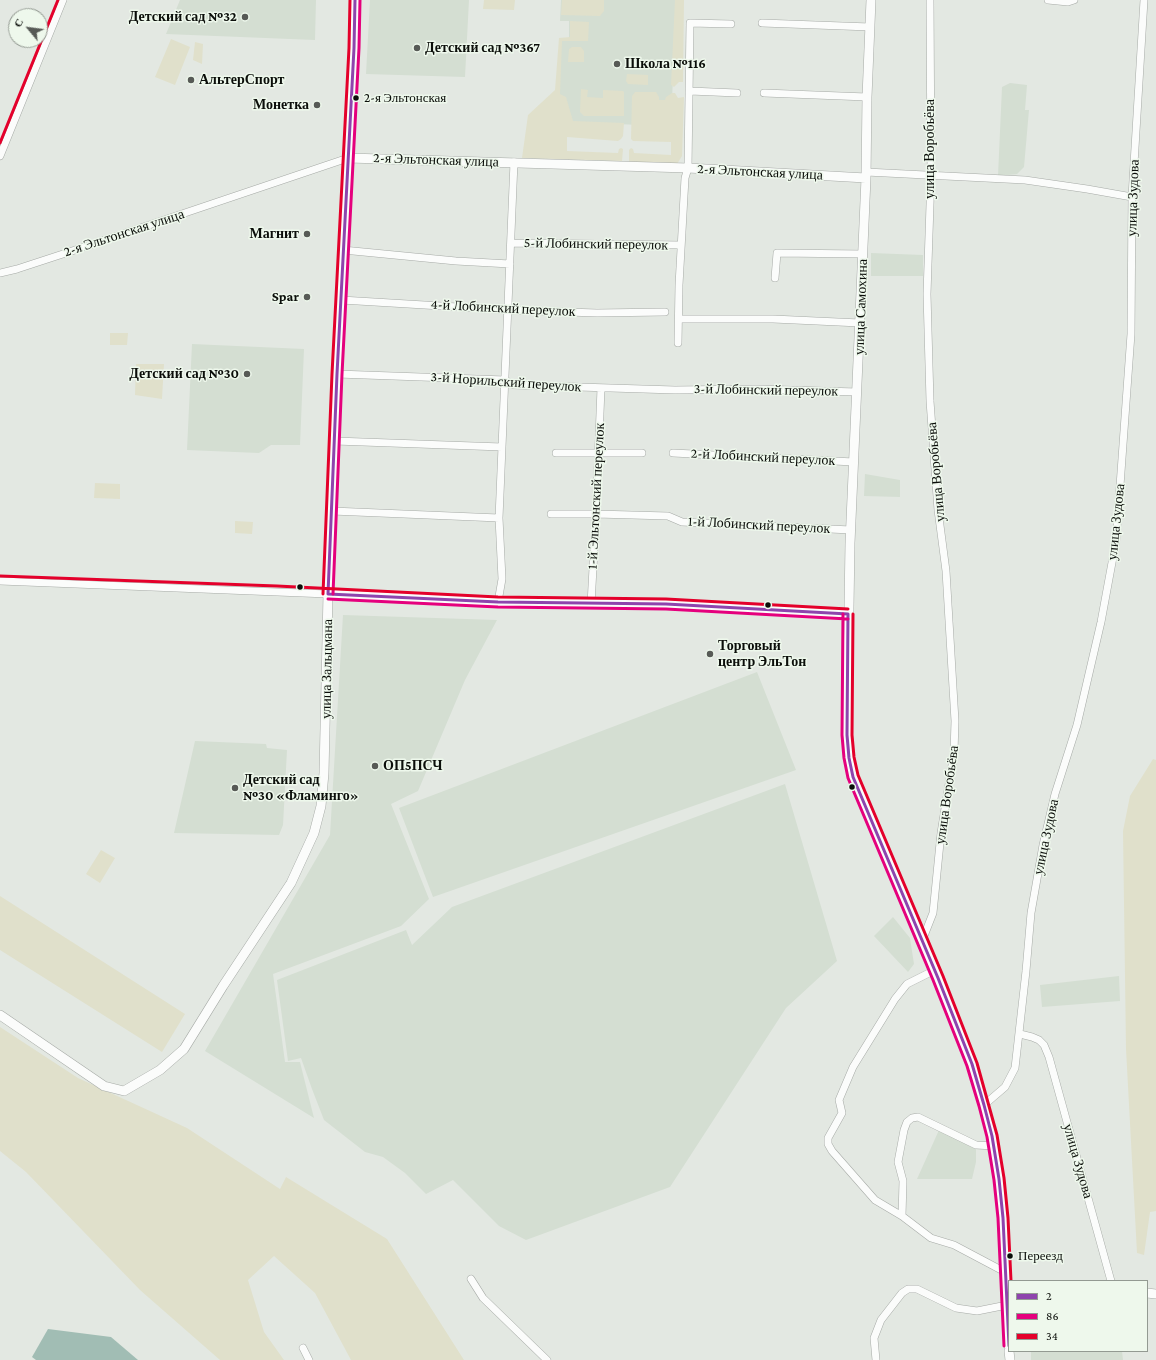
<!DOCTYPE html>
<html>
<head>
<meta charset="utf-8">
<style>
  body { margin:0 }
  #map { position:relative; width:1156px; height:1360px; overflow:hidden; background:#e3e8e2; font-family:"Crimson Pro",serif }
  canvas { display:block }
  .legend { position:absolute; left:1008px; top:1280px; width:140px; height:72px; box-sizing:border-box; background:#eef8ec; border:1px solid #939a92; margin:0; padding:5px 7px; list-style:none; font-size:12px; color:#0b0e0a }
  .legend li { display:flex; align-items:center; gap:8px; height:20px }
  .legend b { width:20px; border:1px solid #939a92 }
  .north { position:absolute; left:8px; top:8px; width:40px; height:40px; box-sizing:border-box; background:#eef8ec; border:1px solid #939a92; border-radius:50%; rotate:299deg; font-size:11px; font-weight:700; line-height:16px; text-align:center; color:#0b0e0a }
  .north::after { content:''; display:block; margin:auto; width:14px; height:18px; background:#575a56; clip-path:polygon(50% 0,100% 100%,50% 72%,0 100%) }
</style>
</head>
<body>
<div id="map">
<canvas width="1156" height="1360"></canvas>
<ul class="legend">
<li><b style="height:5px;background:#8e44ad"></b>2</li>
<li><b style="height:5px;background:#e5007d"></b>86</li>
<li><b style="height:5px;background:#e4002b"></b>34</li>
</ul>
<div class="north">С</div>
</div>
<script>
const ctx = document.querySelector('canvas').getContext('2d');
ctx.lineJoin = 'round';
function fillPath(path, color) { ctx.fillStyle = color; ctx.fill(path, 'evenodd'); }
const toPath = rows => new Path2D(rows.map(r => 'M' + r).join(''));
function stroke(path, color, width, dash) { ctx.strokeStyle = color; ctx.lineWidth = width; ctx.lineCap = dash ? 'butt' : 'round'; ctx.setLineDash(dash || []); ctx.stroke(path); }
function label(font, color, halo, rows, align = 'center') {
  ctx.font = font + ' "Crimson Pro",serif'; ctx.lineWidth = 3; ctx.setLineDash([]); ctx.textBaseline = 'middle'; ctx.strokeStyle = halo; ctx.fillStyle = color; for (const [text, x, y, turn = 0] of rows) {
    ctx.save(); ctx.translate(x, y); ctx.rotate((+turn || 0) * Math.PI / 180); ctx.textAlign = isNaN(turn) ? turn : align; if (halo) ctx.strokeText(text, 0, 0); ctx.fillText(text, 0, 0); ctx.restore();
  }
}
const built = toPath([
  [180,0,316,0,315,40,166,34],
  [370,0,469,0,465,77,366,74],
  [561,0,676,0,671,126,558,122,560,38,569,38,569,21,560,21],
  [1010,83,1027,85,1025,110,1029,110,1024,167,1017,174,998,176,1002,87],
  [871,253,923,255,923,276,871,276],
  [192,344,304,349,300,445,271,445,259,453,187,450],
  [865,474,900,480,900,497,864,496],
  [343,615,497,620,465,680,418,791,391,804,429,899,401,926,273,974,285,1062,300,1062,314,1118,205,1051,330,835],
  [757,672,796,770,433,897,399,808],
  [195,741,266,744,267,748,287,750,283,825,279,835,174,833],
  [785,784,837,961,786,1008,670,1187,526,1240,499,1226,453,1180,426,1194,405,1173,383,1157,365,1152,324,1120,312,1089,301,1058,288,1061,277,980,406,930,412,945,452,907],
  [893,917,910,938,914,964,908,972,874,936],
  [1119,976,1120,1001,1042,1007,1040,985],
  [939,1130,976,1148,976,1162,972,1179,917,1179],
  [1031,1351,1122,1351,1123,1360,1031,1360]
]);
const green = toPath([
  [484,0,515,0,514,10,483,9],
  [562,0,604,0,604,11,600,16,561,15],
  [675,0,684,0,683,82,679,82,674,87,671,85],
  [570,21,589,22,588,41,562,41,560,94,566,97,573,121,624,123,623,136,621,139,618,141,567,137,567,151,618,153,619,149,621,148,623,149,622,161,522,158,528,115,555,90,559,38,570,37],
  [171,39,190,47,175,85,155,77],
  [195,42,203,44,202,64,193,60],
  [581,47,584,51,584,62,568,62,569,49,572,47],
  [627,74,648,75,648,85,628,84,626,81],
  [581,89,588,90,587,97,603,98,603,90,623,91,624,92,624,116,584,116,580,112],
  [635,92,656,92,659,97,659,100,665,100,666,97,672,93,675,93,678,98,684,97,682,156,677,164,629,162,629,150,631,148,633,149,634,153,671,155,671,142,633,141,631,139,632,96],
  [110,333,128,333,127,345,110,345],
  [136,364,164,364,162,399,135,395],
  [95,483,120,484,120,499,94,498],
  [235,521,253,522,252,534,235,533],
  [1153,759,1156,760,1156,1211,1150,1212,1144,1255,1137,1253,1126,1049,1123,831,1130,796],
  [101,850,115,858,100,883,86,874],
  [0,896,185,1014,162,1052,0,950],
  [0,1027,78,1078,187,1128,280,1189,286,1177,387,1239,464,1360,351,1360,315,1293,274,1256,248,1280,264,1332,284,1360,220,1360,140,1290,26,1172,0,1151]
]);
const water = toPath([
  [48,1329,111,1337,138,1360,36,1360,32,1357]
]);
const minor = toPath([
  [1048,0,1068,2,1074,0],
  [762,23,870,27],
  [690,91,737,93],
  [764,93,867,97],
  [0,156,63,0],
  [866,172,1025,180,1087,189,1132,197],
  [511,243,681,245],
  [343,250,456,261,510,264],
  [0,273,17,269,72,251,348,158],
  [775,278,777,253,863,254],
  [341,300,508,310,597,313,665,312],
  [679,319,773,319,860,323],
  [678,343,679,285,685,178,688,168,690,23,731,24],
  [337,374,505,380,514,385,675,390,757,389,857,392],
  [335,441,502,447],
  [556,453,642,453],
  [673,453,854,462],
  [332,511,499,518],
  [551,514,596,514,668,516,682,522,851,530],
  [0,581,328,594],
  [498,602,502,579,499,518,514,162],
  [591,604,596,514,601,388],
  [922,941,933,913,941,833,954,753,955,721,946,571,938,510,930,401,927,294,931,175,930,0],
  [935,970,907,984,895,999,853,1067,839,1100,842,1113,828,1138,828,1144,832,1151,875,1200,902,1216,931,1238,954,1245,1005,1272],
  [1020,1034,1032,1037,1039,1040,1044,1045,1049,1057,1111,1281],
  [984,1105,1005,1087,1015,1068,1026,971,1031,913,1043,845,1055,794,1077,725,1101,622,1116,541,1131,334,1132,197,1144,0],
  [902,1216,903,1181,898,1162,904,1130,907,1122,912,1118,918,1117,976,1145,994,1146],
  [471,1279,483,1298,547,1360],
  [303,1348,309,1360],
  [876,1360,874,1338,881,1320,902,1293,908,1289,917,1289,956,1308,977,1311,1007,1305]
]);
const tertiary = toPath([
  [871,0,867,97,866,178,850,543,847,735,849,758,853,777,938,978,972,1064,984,1105,992,1136,999,1179,1003,1218,1009,1346],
  [348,158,688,168,866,178],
  [328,594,498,602,666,604,848,614],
  [0,1015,104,1086,124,1091,160,1070,184,1049,223,986,291,883,314,833,321,806,324,773,328,594,337,374,354,48,355,0],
  [1147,1293,1156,1294],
  [1009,1351,1010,1360]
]);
const bus1 = toPath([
  [328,594,337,374,354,48,355,0],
  [328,594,498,602,666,604,848,614],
  [848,614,847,735,849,758,853,777,938,978,972,1064,984,1105,992,1136,999,1179,1003,1218,1009,1346]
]);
const bus2 = toPath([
  [333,594,342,374,359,48,360,0],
  [328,599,498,607,666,609,848,619],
  [843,614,842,735,844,758,848,778,933,980,967,1066,979,1106,987,1137,994,1180,998,1218,1004,1346]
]);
const bus3 = toPath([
  [0,143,58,0],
  [0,576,277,586,498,597,666,599,848,609],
  [323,594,332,374,349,48,350,0],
  [853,614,852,735,854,757,858,775,943,976,977,1063,997,1135,1004,1178,1008,1218,1011,1281]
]);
const markers = [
  [245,17,4,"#575a56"],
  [417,48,4,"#575a56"],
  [617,64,4,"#575a56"],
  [191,80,4,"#575a56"],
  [356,98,3.5,"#0b0e0a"],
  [317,105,4,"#575a56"],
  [307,234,4,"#575a56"],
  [307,297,4,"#575a56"],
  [247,374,4,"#575a56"],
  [300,587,3.5,"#0b0e0a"],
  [768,605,3.5,"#0b0e0a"],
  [710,654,4,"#575a56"],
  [375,766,4,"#575a56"],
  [852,787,3.5,"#0b0e0a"],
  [235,788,4,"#575a56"],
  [1010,1256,3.5,"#0b0e0a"]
];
const busNames = [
  ["2-я Эльтонская",364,98],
  ["Переезд",1018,1256]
];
const poiNames = [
  ["Детский сад №32",237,17,"right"],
  ["Детский сад №367",425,48],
  ["Школа №116",625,64],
  ["АльтерСпорт",199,80],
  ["Монетка",309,105,"right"],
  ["Магнит",299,234,"right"],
  ["Spar",299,297,"right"],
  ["Детский сад №30",239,374,"right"],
  ["Торговый",718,646],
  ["центр ЭльТон",718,662],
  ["ОП5ПСЧ",383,766],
  ["Детский сад",243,780],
  ["№30 «Фламинго»",243,796]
];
const streetNames = [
  ["улица Воробьёва",930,149,-90],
  ["2-я Эльтонская улица",436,160,2],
  ["2-я Эльтонская улица",760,172,3],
  ["улица Зудова",1133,198,-88],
  ["2-я Эльтонская улица",124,233,-18],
  ["5-й Лобинский переулок",596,244,1],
  ["улица Самохина",861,307,-88],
  ["4-й Лобинский переулок",503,308,3],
  ["3-й Норильский переулок",506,382,4],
  ["3-й Лобинский переулок",766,390,1],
  ["2-й Лобинский переулок",763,457,3],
  ["улица Воробьёва",936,472,-95],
  ["1-й Эльтонский переулок",596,496,-87],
  ["улица Зудова",1116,522,-84],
  ["1-й Лобинский переулок",759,525,3],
  ["улица Зальцмана",327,669,-89],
  ["улица Воробьёва",947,795,-82],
  ["улица Зудова",1046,837,-78],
  ["улица Зудова",1078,1161,74]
];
fillPath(built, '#d4ded2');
fillPath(green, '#e0e0cb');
fillPath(water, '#a1bdb4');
stroke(minor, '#a6aaa6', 8);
stroke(tertiary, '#a6aaa6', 10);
stroke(minor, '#fbfcfb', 7);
stroke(tertiary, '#fbfcfb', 9);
stroke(bus1, '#8e44ad', 3);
stroke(bus2, '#e5007d', 3);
stroke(bus3, '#e4002b', 3);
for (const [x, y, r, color] of markers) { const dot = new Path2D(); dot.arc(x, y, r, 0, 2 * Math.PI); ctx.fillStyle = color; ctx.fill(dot); stroke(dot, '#eef8ec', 1.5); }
label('13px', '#0b0e0a', '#eef8ec', busNames, 'left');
label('bold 14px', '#0b0e0a', '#eef8ec', poiNames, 'left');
label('14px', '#0b0e0a', '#eef8ec', streetNames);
</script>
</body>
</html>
